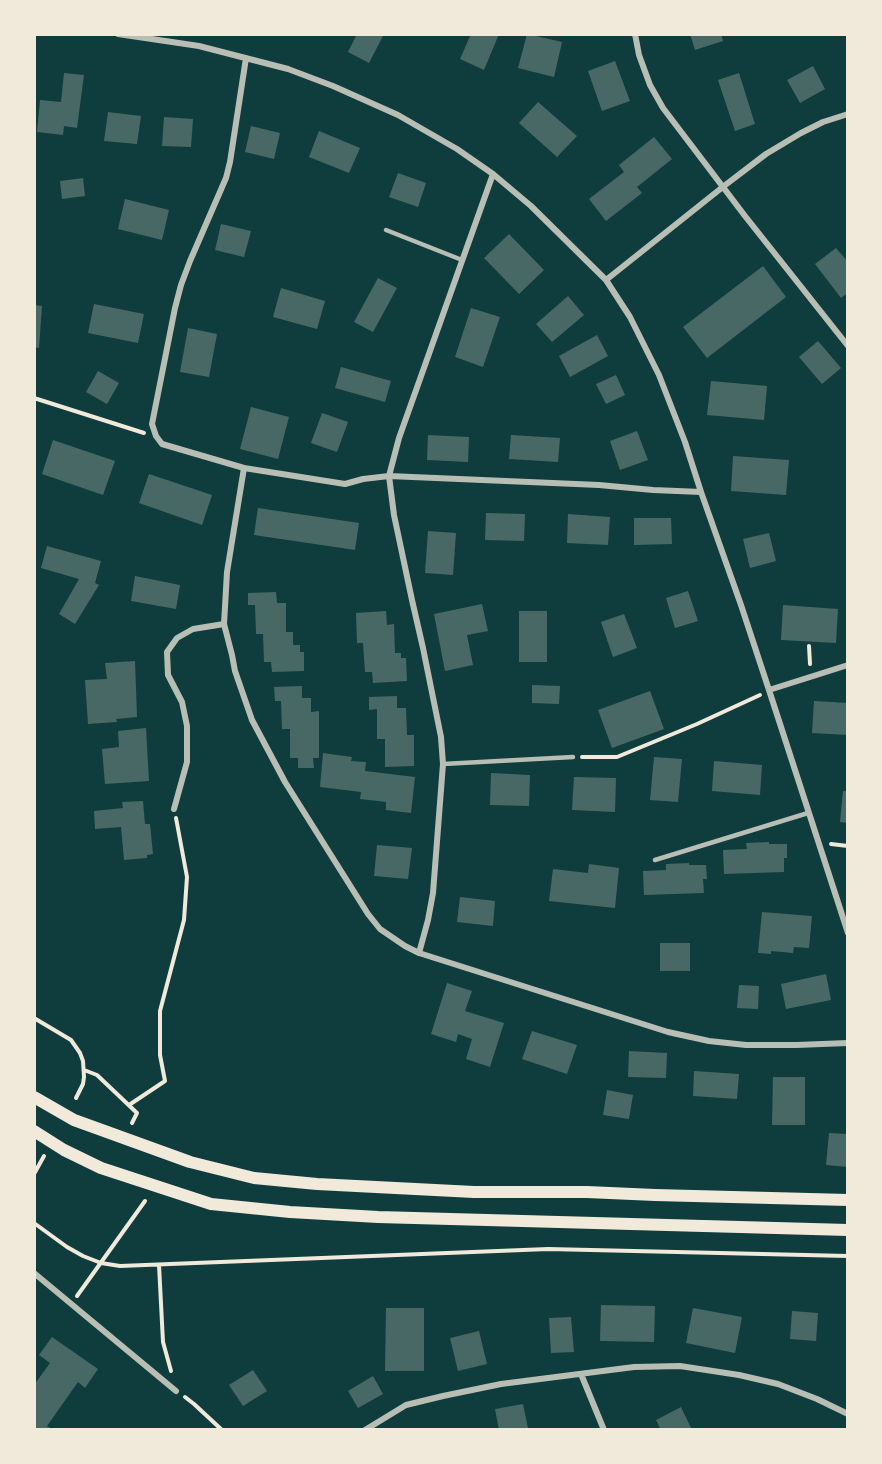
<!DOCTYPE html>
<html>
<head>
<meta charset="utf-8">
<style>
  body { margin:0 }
  #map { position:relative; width:882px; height:1464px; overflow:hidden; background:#0f3d3e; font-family:"Work Sans",sans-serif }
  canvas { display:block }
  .frame { position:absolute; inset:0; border:36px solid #f1e9da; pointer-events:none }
</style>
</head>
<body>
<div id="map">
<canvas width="882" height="1464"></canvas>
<div class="frame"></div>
</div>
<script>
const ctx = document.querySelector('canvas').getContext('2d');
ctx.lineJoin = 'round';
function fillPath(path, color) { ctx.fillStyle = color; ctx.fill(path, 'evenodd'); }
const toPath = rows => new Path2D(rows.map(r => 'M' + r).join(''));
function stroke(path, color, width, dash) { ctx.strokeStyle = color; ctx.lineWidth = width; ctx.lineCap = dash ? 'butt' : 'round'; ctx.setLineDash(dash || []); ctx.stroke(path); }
const building = toPath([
  [357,34,384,34,369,63,348,52],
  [471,34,499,34,484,70,460,59],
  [527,34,562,42,554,77,518,68],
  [690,34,721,34,723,41,695,50],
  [615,61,630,101,602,111,588,71],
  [813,66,825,89,800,103,787,80],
  [64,73,84,75,77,128,64,126,63,135,37,132,40,100,61,102],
  [739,73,755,124,735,131,718,80],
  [538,102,577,136,557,157,519,123],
  [108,112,141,116,137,144,104,141],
  [164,117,193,119,191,147,162,146],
  [251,126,280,133,274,159,245,152],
  [319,131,360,148,349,173,309,157],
  [654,137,672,159,637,187,642,193,606,221,589,199,624,172,619,165],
  [398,173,426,183,418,207,389,197],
  [83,178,85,196,62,199,60,181],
  [125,199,169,210,162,240,118,229],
  [221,224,251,231,244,257,215,250],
  [509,234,544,270,519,294,484,258],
  [836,248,848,262,848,293,841,298,815,264],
  [763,266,786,297,707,358,683,327],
  [378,278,397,288,373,332,354,322],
  [281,288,325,301,317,329,273,317],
  [568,296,584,315,552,342,536,324],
  [94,304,144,314,138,343,88,333],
  [34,305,42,306,39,348,34,347],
  [471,308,500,317,483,367,455,357],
  [188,328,217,334,209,377,180,372],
  [597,335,608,356,570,377,559,356],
  [818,341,841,368,822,384,799,357],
  [341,367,391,381,385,402,335,388],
  [98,371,119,383,107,404,86,392],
  [616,375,625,395,606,404,596,384],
  [711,381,767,386,764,420,707,415],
  [251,407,289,417,278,459,240,449],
  [322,413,348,422,337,452,311,443],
  [637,431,648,460,620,470,610,441],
  [428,435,469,437,468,462,427,460],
  [511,435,560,438,558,462,509,459],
  [53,440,115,461,103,495,42,474],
  [733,456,789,460,786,495,731,491],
  [149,474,212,495,202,525,139,503],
  [258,508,359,523,355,550,254,535],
  [486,513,525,514,524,541,485,540],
  [568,514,610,517,608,545,567,543],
  [634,518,671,518,672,544,634,545],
  [428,531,456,533,453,575,425,573],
  [769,533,776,561,750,568,743,539],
  [47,546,101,561,95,583,99,585,75,624,59,614,79,579,41,568],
  [135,576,180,585,176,609,131,601],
  [688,591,698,621,675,628,666,598],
  [276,592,277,603,286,603,286,632,293,632,293,645,300,645,300,652,304,652,304,671,272,672,271,662,264,662,263,634,256,634,255,605,248,605,248,593],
  [482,604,488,631,467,635,473,665,445,671,434,614],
  [783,605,838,609,836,643,781,640],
  [386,611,387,625,394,624,395,653,401,653,401,658,406,658,407,681,373,683,372,672,365,672,363,643,357,643,356,613],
  [519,611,547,611,547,662,519,662],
  [624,614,637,648,613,657,601,622],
  [135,661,137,717,116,719,117,722,88,724,85,680,107,679,105,663],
  [532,685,560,686,559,704,532,703],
  [302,686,302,698,311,698,311,712,319,711,319,758,313,758,314,768,298,768,298,758,290,758,290,729,282,729,281,701,275,701,274,687],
  [650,691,664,729,612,748,598,710],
  [397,696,397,708,406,708,407,735,414,735,414,766,385,767,385,739,377,739,377,709,369,710,369,697],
  [814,701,848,703,848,735,812,733],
  [146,728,149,781,105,784,102,749,119,747,118,731],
  [323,753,352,757,351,761,366,762,365,771,415,777,411,813,386,810,386,802,360,799,361,792,320,787],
  [654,757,682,759,678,802,650,800],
  [714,761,762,765,760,795,712,791],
  [491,773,530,775,529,806,490,805],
  [574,777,616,778,615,812,572,810],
  [843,791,848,791,848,823,840,822],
  [143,801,145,824,150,824,153,854,147,855,147,858,124,860,121,827,95,829,94,811,123,808,122,802],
  [769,842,769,844,787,844,787,858,784,858,784,872,724,874,723,850,747,849,746,843],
  [377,845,412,848,408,879,374,876],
  [689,863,689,865,706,865,707,879,703,879,704,893,644,895,643,871,666,870,666,864],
  [589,864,619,868,615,908,549,901,553,869,588,873],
  [460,897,495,901,493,926,457,922],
  [762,912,812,916,809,948,794,947,793,953,771,951,771,954,758,953],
  [660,943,690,943,690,971,660,971],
  [826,974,831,1000,786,1009,781,984],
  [447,983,472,991,465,1011,504,1023,490,1067,466,1059,472,1039,458,1034,456,1042,431,1034],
  [739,985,759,986,758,1009,737,1008],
  [532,1031,577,1045,567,1074,522,1059],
  [629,1051,667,1053,666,1078,628,1077],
  [694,1071,739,1074,737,1099,693,1096],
  [773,1077,805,1077,805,1125,772,1125],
  [607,1090,633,1095,629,1119,603,1115],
  [829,1133,848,1134,848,1167,826,1165],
  [601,1305,655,1306,654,1342,600,1341],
  [386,1308,424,1308,424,1371,385,1371],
  [693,1308,742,1317,735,1353,686,1343],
  [792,1311,818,1313,816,1341,790,1339],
  [571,1317,574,1352,551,1353,549,1318],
  [479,1331,487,1364,458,1371,450,1338],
  [52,1337,98,1369,85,1388,78,1382,47,1426,50,1428,49,1430,34,1430,34,1385,50,1363,39,1355],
  [253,1370,267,1391,243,1406,229,1385],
  [373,1376,383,1394,358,1408,348,1391],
  [523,1404,528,1428,519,1430,499,1430,495,1409],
  [681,1407,692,1430,661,1430,656,1420]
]);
const path = toPath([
  [34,398,144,433],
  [809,646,810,664],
  [582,757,617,757,697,724,760,695],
  [831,844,848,846],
  [34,1018,71,1040,80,1053,83,1061,84,1077,83,1084,76,1098],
  [84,1070,97,1075,137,1113,132,1123],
  [129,1105,165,1081,160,1055,160,1011,184,920,187,877,176,818],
  [34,1174,44,1156],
  [34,1223,67,1247,83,1256,101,1263,120,1266,548,1249,848,1256],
  [159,1265,163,1342,171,1371],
  [77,1296,145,1201],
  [185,1397,194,1404,222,1430]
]);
const service = toPath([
  [386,230,462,260],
  [443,764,573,757],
  [655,860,808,813]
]);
const minor = toPath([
  [118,34,199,46,288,69,333,86,398,115,457,149,493,174,531,206,606,280,630,317,659,375,685,442,701,492,741,605,769,690,848,933],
  [635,34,639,55,650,85,663,108,745,216,848,346],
  [246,58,230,162,226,178,190,261,181,285,175,308,152,424,156,436,162,444,244,468,345,484,363,479,389,476,599,485,653,490,701,492],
  [606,280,724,186,766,154,801,133,823,122,848,114],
  [244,468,227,572,224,624,232,655,235,671,252,720,285,782,368,914,380,929,405,946,419,953,668,1032,709,1041,746,1045,796,1045,848,1043],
  [769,690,848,665],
  [174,809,187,762,187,726,182,702,168,675,167,652,177,638,193,629,224,624],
  [419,953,428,920,433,893,443,764,441,737,423,648,412,600,394,515,389,476,399,438,493,174],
  [34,1273,176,1391],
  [581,1374,604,1430],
  [365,1430,406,1405,443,1396,501,1384,634,1367,680,1366,739,1375,778,1384,817,1399,848,1414]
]);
const secondary = toPath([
  [34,1097,74,1120,190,1162,254,1178,317,1184,474,1192,587,1192,655,1195,848,1200],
  [34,1131,64,1150,101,1168,211,1204,290,1212,378,1217,848,1230]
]);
fillPath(building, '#486865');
stroke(path, '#f1e9da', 4);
stroke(service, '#b8beb3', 4.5);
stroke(minor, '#b8beb3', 6);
stroke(secondary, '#f1e9da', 12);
</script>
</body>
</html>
